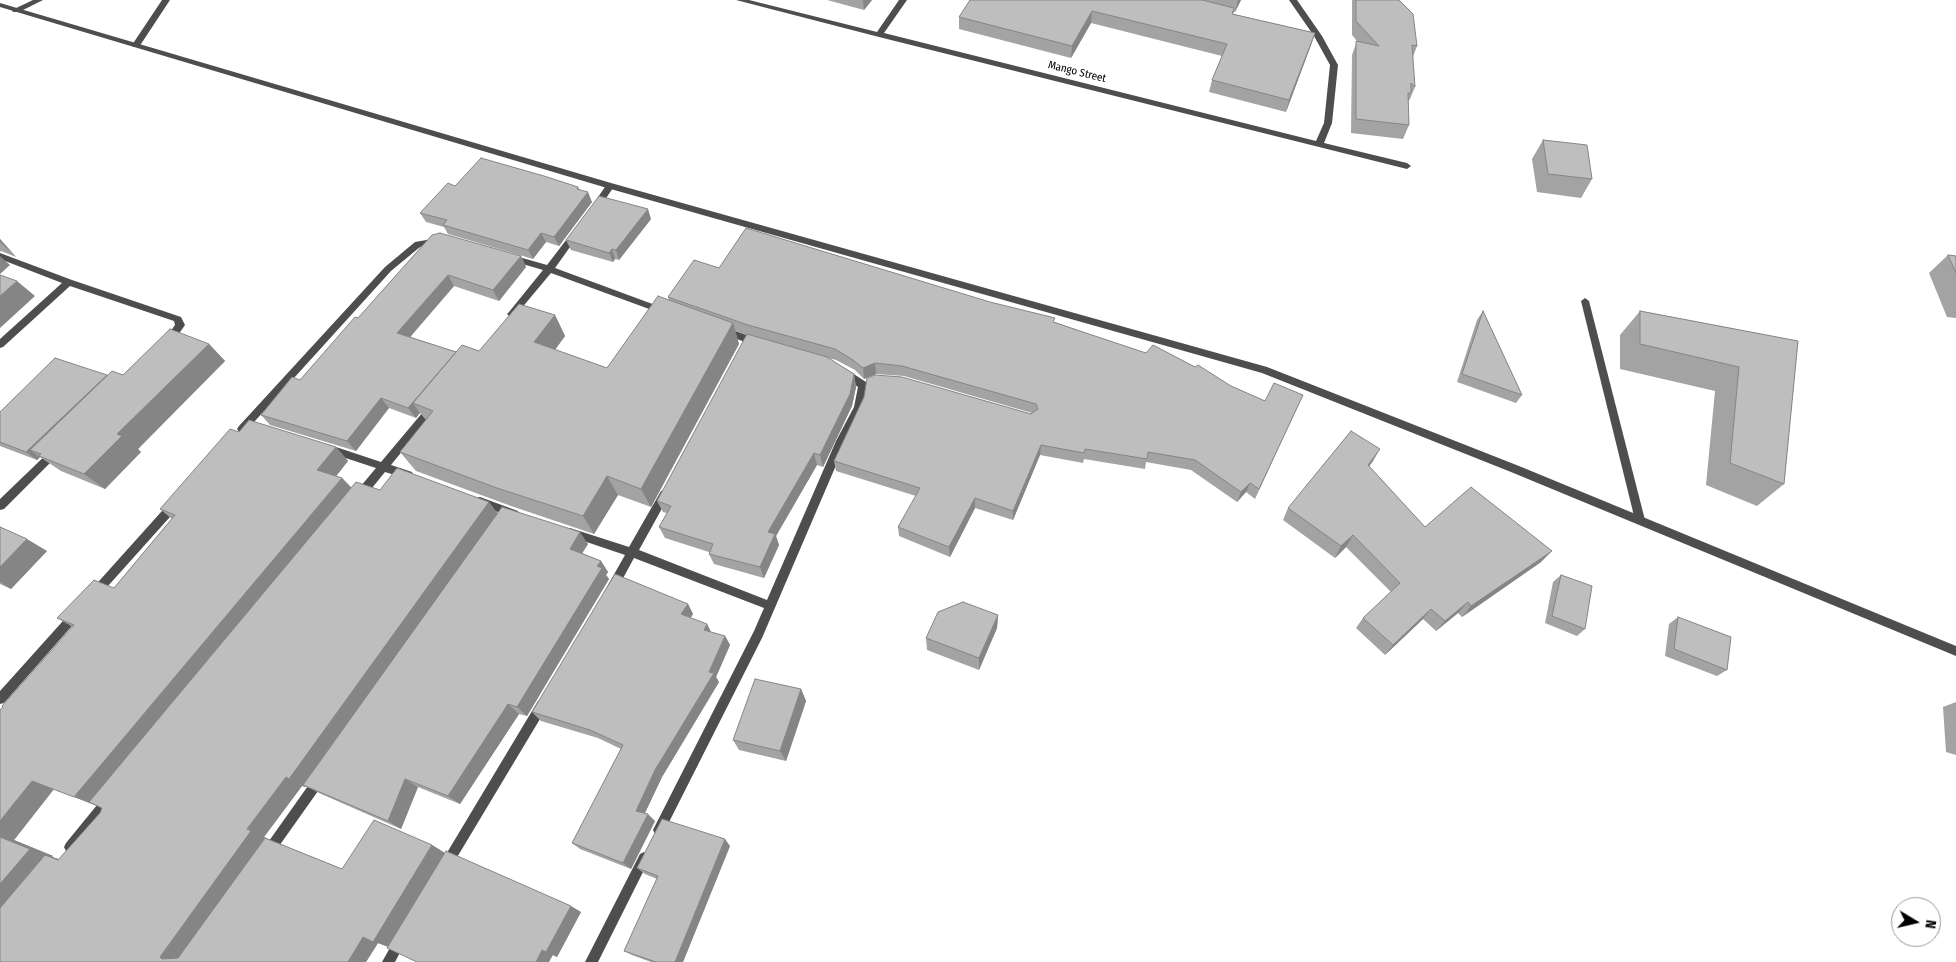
<!DOCTYPE html>
<html>
<head>
<meta charset="utf-8">
<style>
  body { margin:0 }
  #map { position:relative; width:1956px; height:962px; overflow:hidden; background:#fff; font-family:"Fira Sans Condensed",sans-serif }
  canvas { display:block }
  .north { position:absolute; left:1891px; top:897px; width:50px; height:50px; box-sizing:border-box; background:#fff; border:1px solid #999; border-radius:50%; rotate:99deg; font-size:14px; font-weight:700; line-height:20px; text-align:center; color:#000 }
  .north::after { content:''; display:block; margin:auto; width:18px; height:22px; background:#000; clip-path:polygon(50% 0,100% 100%,50% 72%,0 100%) }
</style>
</head>
<body>
<div id="map">
<canvas width="1956" height="962"></canvas>
<div class="north">N</div>
</div>
<script>
const ctx = document.querySelector('canvas').getContext('2d');
ctx.lineJoin = 'round';
const toPath = rows => new Path2D(rows.map(r => 'M' + r).join(''));
function fillPath(path, color) { ctx.fillStyle = color; ctx.fill(path, 'evenodd'); }
function stroke(path, color, width, dash) { ctx.strokeStyle = color; ctx.lineWidth = width; ctx.lineCap = dash ? 'butt' : 'round'; ctx.setLineDash(dash || []); ctx.stroke(path); }
function label(font, color, halo, rows, align = 'center') {
  ctx.font = font + ' "Fira Sans Condensed",sans-serif'; ctx.lineWidth = 4.5; ctx.setLineDash([]); ctx.textBaseline = 'middle'; ctx.strokeStyle = halo; ctx.fillStyle = color; for (const [text, x, y, turn = 0] of rows) {
    ctx.save(); ctx.translate(x, y); ctx.rotate((+turn || 0) * Math.PI / 180); ctx.textAlign = isNaN(turn) ? turn : align; if (halo) ctx.strokeText(text, 0, 0); ctx.fillText(text, 0, 0); ctx.restore();
  }
}
const service = toPath([
  [1585,298,1589,301,1645,520,1644,523,1640,524,1636,523,1635,520,1581,301,1585,298]
]);
const minor = toPath([
  [33,0,43,0,19,12,13,12,12,10,33,0],
  [162,0,170,0,139,47,133,47,132,45,162,0],
  [736,0,749,0,877,32,899,0,907,0,884,33,1316,141,1324,123,1330,65,1314,36,1289,0,1297,0,1322,36,1338,65,1332,123,1324,143,1407,163,1411,166,1407,169,879,37,736,0],
  [610,183,614,186,613,188,598,210,592,210,592,206,607,184,610,183],
  [576,230,580,233,555,268,666,309,668,311,666,313,660,313,551,273,515,316,509,316,507,314,509,312,543,270,509,260,508,258,509,256,512,255,547,265,573,231,576,230],
  [438,238,441,239,442,241,441,243,420,247,391,271,245,432,239,432,237,429,239,426,385,267,415,242,438,238],
  [0,253,72,280,181,317,185,325,171,345,165,345,163,342,175,325,174,321,70,286,3,347,0,348,0,339,62,283,0,259,0,253],
  [724,327,761,340,763,343,758,347,721,333,719,331,724,327],
  [843,367,866,382,868,385,864,407,846,442,762,638,663,834,659,836,655,834,653,830,655,826,754,631,764,608,634,558,616,591,612,593,608,591,607,588,608,585,625,555,566,535,565,532,566,529,570,528,629,547,661,491,665,490,669,491,670,494,639,550,767,600,836,441,854,407,858,387,840,374,838,371,840,368,843,367],
  [431,405,434,406,436,409,434,412,391,465,412,472,413,475,412,478,408,479,385,472,363,499,359,500,355,499,354,496,355,493,376,468,324,451,322,448,324,445,327,444,381,462,428,406,431,405],
  [55,448,58,449,60,452,58,455,4,509,0,510,0,499,52,449,55,448],
  [480,497,518,511,519,514,518,517,514,518,476,504,475,501,476,498,480,497],
  [174,501,178,502,179,505,178,508,99,596,95,598,91,596,90,593,91,590,170,502,174,501],
  [75,610,79,612,80,615,79,618,4,703,0,704,0,691,71,612,75,610],
  [542,700,546,701,548,705,546,709,450,869,446,871,442,869,440,865,442,861,538,701,542,700],
  [319,774,323,776,325,780,323,784,272,856,268,858,264,856,262,852,264,848,315,776,319,774],
  [110,792,114,794,116,798,114,802,74,851,70,853,66,851,64,847,66,843,106,794,110,792],
  [644,852,648,854,650,858,598,962,585,962,640,854,644,852],
  [400,935,404,937,406,941,395,962,382,962,396,937,400,935]
]);
const tertiary = toPath([
  [0,3,611,183,1267,367,1519,466,1956,646,1956,656,1511,472,1262,373,607,188,0,7,0,3]
]);
const wall = toPath([
  [827,0,872,0,864,10],
  [970,0,1241,0,1235,12,1234,12,1233,14,1315,33,1311,45,1286,112,1209,92,1212,80,1222,56,1091,23,1071,58,959,29,959,17],
  [1352,0,1399,0,1417,46,1413,57,1415,87,1409,101,1409,100,1408,101,1409,125,1403,139,1351,133,1352,55,1357,41,1352,35],
  [1543,140,1592,179,1581,198,1537,192,1532,159],
  [455,186,578,187,580,190,592,202,559,246,546,242,533,259,448,234,444,227,426,222,420,213],
  [651,219,619,260,615,259,613,262,571,250,566,240],
  [432,235,521,256,526,267,499,301,454,286,410,337,457,352,479,351,555,315,565,336,555,350,607,368,669,300,668,297,719,268,1055,322,1231,386,1265,401,1303,395,1255,499,1246,492,1237,502,1191,470,1146,462,1145,469,1084,459,1083,463,1040,455,1013,520,975,508,950,557,899,536,898,527,916,496,836,471,834,461,1032,413,904,376,876,374,864,379,855,370,836,360,828,358,854,374,856,387,852,406,823,467,817,465,776,536,779,545,764,578,714,564,709,554,709,552,665,538,659,527,667,513,663,512,657,501,747,335,735,331,739,344,651,507,618,495,594,534,511,506,416,471,400,452,426,420,420,413,416,418,389,408,356,451,270,425,261,415,300,380,358,318],
  [0,239,16,257,1,251,0,252],
  [1948,255,1956,256,1956,318,1947,317,1929,273],
  [1483,311,1522,395,1516,403,1457,382,1477,320],
  [1640,311,1798,341,1784,484,1757,506,1706,485,1715,391,1620,369,1620,335],
  [209,344,225,361,138,449,141,452,105,489,61,471,40,457,37,460,0,446,0,412,123,375],
  [239,432,336,447,348,461,336,476,342,478,351,488,380,490,498,513,588,544,582,553,601,561,608,572,606,575,609,579,527,716,519,714,460,804,418,787,401,829,319,793,306,786,305,787,302,786,264,837,268,839,342,869,432,845,445,853,581,912,557,957,553,955,388,947,378,943,366,962,0,962,3,707,73,627,57,618,114,588,172,519,160,509],
  [54,789,102,808,100,813,59,859,52,857,53,856,14,840],
  [1373,461,1369,466,1425,527,1541,562,1462,617,1458,613,1436,631,1423,619,1385,655,1356,628,1363,618,1391,592,1346,547,1335,558,1283,520,1288,508],
  [0,527,47,551,11,589,0,584],
  [1561,575,1585,629,1577,636,1545,623,1553,582],
  [688,604,693,614,690,618,707,624,711,632,725,636,730,645,716,677,719,682,662,777,645,813,655,821,631,869,580,849,572,843,621,749,598,738,541,721,532,712],
  [998,615,997,628,979,670,927,650,926,638],
  [1678,617,1727,670,1717,676,1665,656,1669,624],
  [801,689,806,701,786,761,739,750,733,740],
  [1956,702,1956,755,1946,752,1943,707],
  [730,846,683,962,651,962,632,955,624,951,657,879,645,874,637,868]
]);
const shadedWall = toPath([
  [863,0,872,0,864,10],
  [1238,0,1241,0,1235,12],
  [1092,11,1091,23,1071,58,1072,46],
  [1315,33,1311,45,1286,112,1289,100],
  [588,192,592,202,559,246,554,237],
  [648,209,651,219,619,260,616,250],
  [541,233,546,242,533,259,528,250],
  [0,239,16,257,0,242],
  [612,249,615,259,613,262,609,253],
  [0,256,10,265,0,274],
  [521,256,526,267,499,301,493,290],
  [448,275,454,286,405,343,397,333],
  [17,281,35,296,0,328,0,296],
  [555,315,565,336,545,363,534,342],
  [733,323,739,344,651,507,641,489],
  [209,344,225,361,138,449,141,452,105,489,84,474,117,434],
  [456,352,413,403,420,413,416,418,408,408],
  [875,363,876,374,864,379,863,368],
  [854,374,856,387,852,406,823,467,820,455],
  [107,375,41,454,30,450,40,457,37,460,26,452],
  [381,398,389,408,356,451,347,441],
  [1041,445,1040,455,1013,520,1013,511],
  [336,447,348,461,330,484,317,470],
  [1380,449,1373,461,1361,477,1368,465],
  [814,453,817,465,776,536,779,545,764,578,760,567,768,532],
  [607,476,618,495,594,534,583,516],
  [342,478,355,491,95,805,74,797],
  [1250,483,1246,492,1237,502,1241,492],
  [975,498,975,508,950,557,949,547],
  [489,502,499,515,305,787,289,779],
  [580,532,588,544,578,560,570,549],
  [1353,535,1346,547,1335,558,1341,546],
  [27,539,47,551,11,589,0,582,0,567],
  [1552,551,1541,562,1462,617,1471,606],
  [601,561,608,572,606,575,609,579,527,716,517,707],
  [1468,602,1458,613,1436,631,1445,621],
  [688,604,693,614,687,624,681,614],
  [1431,609,1423,619,1385,655,1393,645],
  [998,615,997,628,979,670,979,658],
  [707,624,712,634,704,630],
  [725,636,730,645,716,677,719,682,662,777,643,817,636,811,655,770,709,672],
  [801,689,806,701,786,761,780,751],
  [508,704,519,714,460,804,448,796],
  [286,777,302,786,264,837,268,839,181,962,162,959,160,957,247,829],
  [405,779,418,787,401,829,388,821],
  [32,781,54,789,14,840,53,856,52,857,67,862,0,919,0,821],
  [648,814,655,821,631,869,623,863],
  [725,839,730,846,683,962,675,962],
  [432,845,445,853,389,947,378,943,366,962,348,962,363,937],
  [571,906,581,912,557,957,553,955,549,962,536,962,542,950]
]);
const building = toPath([
  [970,0,1202,0,1234,8,1232,14,1315,33,1289,100,1212,80,1227,44,1092,11,1072,46,959,17,970,0],
  [1356,0,1399,0,1413,14,1417,46,1412,45,1415,87,1411,83,1411,93,1408,93,1409,125,1356,119,1356,41,1379,46,1356,21,1356,0],
  [1543,140,1587,145,1592,179,1548,174,1543,140],
  [481,158,544,176,578,187,577,189,588,192,554,237,541,233,528,250,443,225,447,220,420,213,448,183,455,186,481,158],
  [599,196,648,209,616,250,612,249,609,253,566,240,599,196],
  [746,228,990,302,1055,318,1053,322,1146,353,1153,345,1195,367,1198,365,1231,386,1265,401,1274,383,1303,395,1259,489,1250,483,1241,492,1195,460,1148,452,1147,459,1085,449,1084,453,1041,445,1013,511,975,498,949,547,898,527,920,488,834,461,864,397,867,378,875,375,902,377,1031,414,1038,409,1036,404,902,366,875,363,863,368,853,360,835,349,748,325,668,297,694,260,719,268,746,228],
  [440,233,521,256,493,290,448,275,397,333,456,352,408,408,381,398,347,441,261,415,292,377,300,380,355,317,358,318,432,235,440,233],
  [1948,255,1956,256,1956,273,1948,255],
  [0,275,17,281,0,296,0,275],
  [658,296,733,323,641,489,607,476,583,516,497,488,400,452,433,411,413,403,462,345,479,351,519,304,555,315,534,342,607,368,658,296],
  [1483,311,1522,395,1462,374,1483,311],
  [1640,311,1798,341,1784,484,1730,463,1739,367,1640,344,1640,311],
  [170,329,209,344,117,434,122,436,84,474,39,456,41,454,30,450,112,371,123,375,170,329],
  [747,334,827,357,854,374,850,394,820,455,814,453,768,532,775,534,760,567,709,554,713,544,659,527,671,506,657,501,747,334],
  [55,358,107,375,26,452,0,442,0,412,55,358],
  [249,420,336,447,317,470,342,478,74,797,32,781,0,821,0,710,3,707,2,706,74,625,57,618,94,580,114,588,175,515,160,509,230,429,239,432,249,420],
  [1351,431,1380,449,1368,465,1425,527,1471,487,1552,551,1471,606,1468,602,1445,621,1431,609,1393,645,1363,618,1400,583,1353,535,1341,546,1288,508,1351,431],
  [397,468,489,502,289,779,286,777,247,829,251,831,160,957,162,959,178,958,265,838,342,869,374,820,432,845,373,942,363,937,348,962,0,962,0,908,45,855,58,860,100,813,102,808,89,802,356,482,380,490,397,468],
  [502,507,580,532,570,549,601,561,597,566,602,568,517,707,508,704,448,796,405,779,388,821,303,785,502,507],
  [0,527,27,539,0,567,0,527],
  [615,574,688,604,681,614,707,624,704,630,725,636,709,672,714,673,655,770,636,811,648,814,623,863,572,843,623,745,590,730,532,712,615,574],
  [1561,575,1592,586,1585,629,1552,616,1561,575],
  [963,602,998,615,979,658,926,638,938,612,963,602],
  [1678,617,1731,637,1727,670,1674,649,1678,617],
  [755,679,801,689,780,751,733,740,755,679],
  [662,819,725,839,675,962,656,962,624,951,658,876,637,868,662,819],
  [0,837,30,849,0,884,0,837],
  [446,851,571,906,546,952,542,950,536,962,417,962,387,948,446,851]
]);
const farStreetnames = [
  ["Mango Street",1077,72,14]
];
fillPath(service, '#4e4e4e');
fillPath(minor, '#4e4e4e');
fillPath(tertiary, '#4e4e4e');
fillPath(wall, '#a3a3a3');
fillPath(shadedWall, '#858585');
fillPath(building, '#bebebe');
stroke(building, '#858585', 1);
label('11px', '#000', '#fff', farStreetnames);
</script>
</body>
</html>
